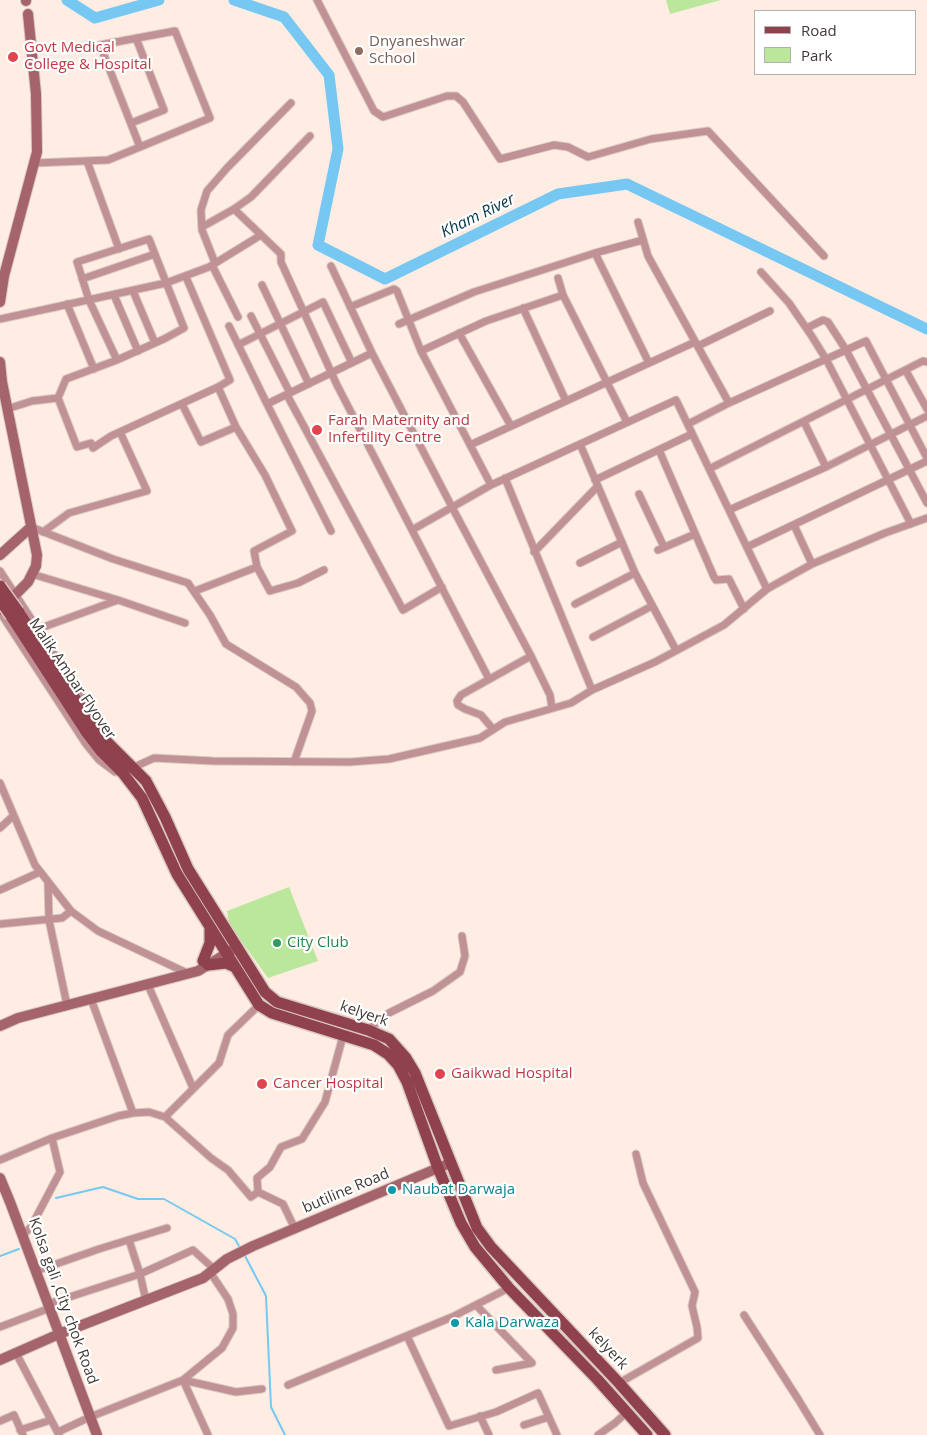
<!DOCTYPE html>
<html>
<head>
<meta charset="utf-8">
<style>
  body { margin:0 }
  #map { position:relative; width:927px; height:1435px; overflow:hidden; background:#ffede4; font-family:"Open Sans",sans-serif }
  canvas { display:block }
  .legend { position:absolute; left:754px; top:10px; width:162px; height:65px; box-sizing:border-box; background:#fff; border:1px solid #b3b0af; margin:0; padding:6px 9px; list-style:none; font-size:15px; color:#403936 }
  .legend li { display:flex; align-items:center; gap:10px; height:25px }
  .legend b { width:25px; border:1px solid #b3b0af }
</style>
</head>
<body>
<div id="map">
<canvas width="927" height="1435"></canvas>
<ul class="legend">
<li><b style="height:6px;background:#8f414d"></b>Road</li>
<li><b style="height:14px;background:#bbe79c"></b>Park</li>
</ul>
</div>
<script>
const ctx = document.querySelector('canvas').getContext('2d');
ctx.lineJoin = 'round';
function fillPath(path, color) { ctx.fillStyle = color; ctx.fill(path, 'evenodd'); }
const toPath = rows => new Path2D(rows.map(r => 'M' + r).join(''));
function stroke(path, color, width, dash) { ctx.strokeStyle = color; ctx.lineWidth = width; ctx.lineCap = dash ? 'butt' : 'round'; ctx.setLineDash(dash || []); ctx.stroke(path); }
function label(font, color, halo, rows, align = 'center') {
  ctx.font = font + ' "Open Sans",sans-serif'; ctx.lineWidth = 4.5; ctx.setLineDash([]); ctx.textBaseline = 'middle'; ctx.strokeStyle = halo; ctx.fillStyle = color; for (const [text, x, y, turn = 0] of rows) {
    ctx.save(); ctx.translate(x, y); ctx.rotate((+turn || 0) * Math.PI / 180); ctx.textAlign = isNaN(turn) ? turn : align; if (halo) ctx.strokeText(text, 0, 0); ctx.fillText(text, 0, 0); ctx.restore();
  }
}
const green = toPath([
  [666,0,721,0,670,14],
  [289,887,318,961,268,978,229,924,227,911]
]);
const stream = toPath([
  [56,1198,103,1187,138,1199,164,1199,235,1239,240,1248],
  [244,1254,266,1296,271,1407,285,1435],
  [0,1256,19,1249]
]);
const river = toPath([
  [67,0,95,18,159,0],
  [234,0,284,17,329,75,338,149,318,245,385,279,558,194,627,184,927,329]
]);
const street = toPath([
  [317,0,374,111,383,117,447,96,456,96,463,102,500,159,554,145,568,147,588,157,651,139,708,131,824,256],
  [131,123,164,110,136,38],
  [87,161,119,249],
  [35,163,108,160,140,147,210,118,175,31,100,45,140,147],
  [234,209,281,254,281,262,337,385,489,679],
  [638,222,648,256,729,403],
  [202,227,234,209,251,197,310,136],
  [595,253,649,363],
  [215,263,202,230,201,210,207,191,227,168,291,103],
  [212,265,238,317],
  [331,266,372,353,452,507,531,656,550,695,552,708],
  [761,272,789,303,811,335,826,359,911,524],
  [186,277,230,380,218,387],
  [558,278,563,295,627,422],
  [82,279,155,254],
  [262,285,309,384],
  [133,291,155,343],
  [114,295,138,351],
  [67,304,94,369],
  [350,307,394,289,397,291,421,351,491,485],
  [523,308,566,401],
  [251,316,290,393],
  [0,319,166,283,209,267,261,235],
  [399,324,474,292,595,253,643,240],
  [229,326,267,404],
  [807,328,823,320,828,322,846,350,927,503],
  [459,333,511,426],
  [238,345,323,302,352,363],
  [698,346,770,311],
  [421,351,486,321,563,295],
  [906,371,927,409],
  [287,395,403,610,442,587],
  [58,398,66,379,117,360,164,339,184,328,149,239,77,262,89,300,117,360],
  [182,404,201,442,236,427],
  [7,409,32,401,58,398,77,447,91,443,93,448,111,436,218,387,236,427,265,475,292,531,254,551,257,567,195,591],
  [804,422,826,467],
  [688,424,729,403,866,341,927,458],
  [580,444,635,573,676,650],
  [470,445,695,342],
  [659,450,714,577,716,580,729,579,744,609],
  [709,469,923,361,927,362],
  [505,478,592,690],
  [595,480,692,434],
  [639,494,664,547],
  [729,510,826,467,927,416],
  [794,525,812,564],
  [31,527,113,559,188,583,210,615,226,644,296,687,310,703,312,711,294,762],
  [412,530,491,485,676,400,767,589],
  [331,531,267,404,372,353],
  [43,532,69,513,147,491,120,432],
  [747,547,927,461],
  [658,550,695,534],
  [534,552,597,487],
  [580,563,622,542],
  [257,567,270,591,298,583,324,570],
  [0,571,95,717,103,733],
  [32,574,118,600],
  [575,604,635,573],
  [0,612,86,744,99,760,115,772,120,772],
  [38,629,118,600,185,623],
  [593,637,652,606],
  [493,729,481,715,465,709,458,705,457,701,461,695,531,656],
  [130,769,154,758,213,761,350,762,389,759,480,738,505,722,571,703,592,690,655,662,724,625,767,589,812,564,885,533,927,518],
  [0,783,35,865,71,911,98,931,187,973],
  [0,828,13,816],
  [48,883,49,920,67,1005],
  [0,890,40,872],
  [0,924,62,918,71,911],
  [148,985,193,1088],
  [91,999,133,1113],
  [368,1030,389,1013,433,991,460,972,465,956,462,936],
  [165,1117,219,1063,228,1035,259,1005],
  [0,1160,52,1138,118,1116,133,1113,149,1112,165,1117,211,1158,228,1170,251,1197,258,1192,283,1204,295,1229],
  [258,1192,257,1178,270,1167,281,1147,302,1139,325,1102,343,1036],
  [23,1235,31,1227,60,1172,52,1138],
  [129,1240,140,1274,146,1301],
  [36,1271,99,1249,167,1228],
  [48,1304,140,1274,193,1250,214,1269],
  [476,1305,532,1363,496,1370],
  [744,1315,798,1399,820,1435],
  [0,1327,50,1308],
  [407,1336,449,1426,496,1412,538,1393,557,1435],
  [16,1353,59,1435],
  [619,1383,698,1338,697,1327,692,1306,695,1292,643,1183,636,1154],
  [288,1385,452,1317,509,1288],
  [480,1416,489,1435],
  [0,1421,14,1415,23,1435],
  [524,1425,549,1417],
  [20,1430,51,1420],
  [58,1432,90,1417,183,1380,236,1392,262,1389],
  [208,1435,183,1380,222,1348,233,1328,233,1314,228,1299,210,1272],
  [598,1435,615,1423,627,1412]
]);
const secondary = toPath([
  [26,0,26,1],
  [0,302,4,276,37,152,36,94,28,14],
  [0,362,2,382,37,555,36,566,28,582,0,610],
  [0,555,31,527],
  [0,1026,18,1018,198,971,237,947],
  [0,1178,10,1202,97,1435],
  [0,1360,59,1334,203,1278,227,1259,253,1246,450,1163]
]);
const primary = toPath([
  [18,611,97,732,146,781,165,817,188,869,265,992,277,1002,368,1030,389,1039,406,1058,415,1073,477,1228,491,1247,619,1383,665,1435],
  [11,616,87,733,100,750,122,772,142,798,177,874,259,1005,272,1013,374,1045,388,1054,398,1065,407,1082,438,1168,461,1223,475,1247,509,1288,597,1379,647,1435],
  [203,961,210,943,210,927],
  [208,965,226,963,235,967]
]);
const primaryBridge = toPath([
  [0,586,18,611],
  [0,600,11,616]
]);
const markers = [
  [359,51,5,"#8d6e63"],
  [13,57,6,"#e0444e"],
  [317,430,6,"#e0444e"],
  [277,943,5,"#2e9e5b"],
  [440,1074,6,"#e0444e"],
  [262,1084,6,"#e0444e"],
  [392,1190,5,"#0f9aa8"],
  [455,1323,5,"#0f9aa8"]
];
const educationNames = [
  ["Dnyaneshwar",369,42],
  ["School",369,59]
];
const healthNames = [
  ["Govt Medical",24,48],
  ["College & Hospital",24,65],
  ["Farah Maternity and",328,421],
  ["Infertility Centre",328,438],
  ["Gaikwad Hospital",451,1074],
  ["Cancer Hospital",273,1084]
];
const streetNames = [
  ["Malik Ambar Flyover",72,679,56],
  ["kelyerk",364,1014,19],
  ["butiline Road",346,1191,-23],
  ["Kolsa gali ,City chok Road",63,1301,70],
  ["kelyerk",608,1349,47]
];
const leisureNames = [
  ["City Club",287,943]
];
const cultureNames = [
  ["Naubat Darwaja",402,1190],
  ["Kala Darwaza",465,1323]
];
const waterNames = [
  ["Kham River",478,216,-26]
];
fillPath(green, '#bbe79c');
stroke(stream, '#76c8f2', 2);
stroke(river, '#76c8f2', 11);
stroke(street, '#d9c9c1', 9);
stroke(secondary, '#d9c9c1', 12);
stroke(primary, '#d9c9c1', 14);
stroke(street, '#c09296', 7);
stroke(secondary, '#a5636b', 10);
stroke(primary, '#8f414d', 11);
stroke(primaryBridge, '#d9c9c1', 14, []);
stroke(primaryBridge, '#8f414d', 11);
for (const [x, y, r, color] of markers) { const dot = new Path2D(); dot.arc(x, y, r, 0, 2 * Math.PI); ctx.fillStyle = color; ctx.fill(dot); stroke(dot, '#fff', 2); }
label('15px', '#785e54', '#fff', educationNames, 'left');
label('15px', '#be3a42', '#fff', healthNames, 'left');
label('15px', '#403936', '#fff', streetNames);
label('15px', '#27864d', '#fff', leisureNames, 'left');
label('15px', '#0d838f', '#fff', cultureNames, 'left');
label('italic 16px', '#04374c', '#fff', waterNames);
</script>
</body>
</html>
